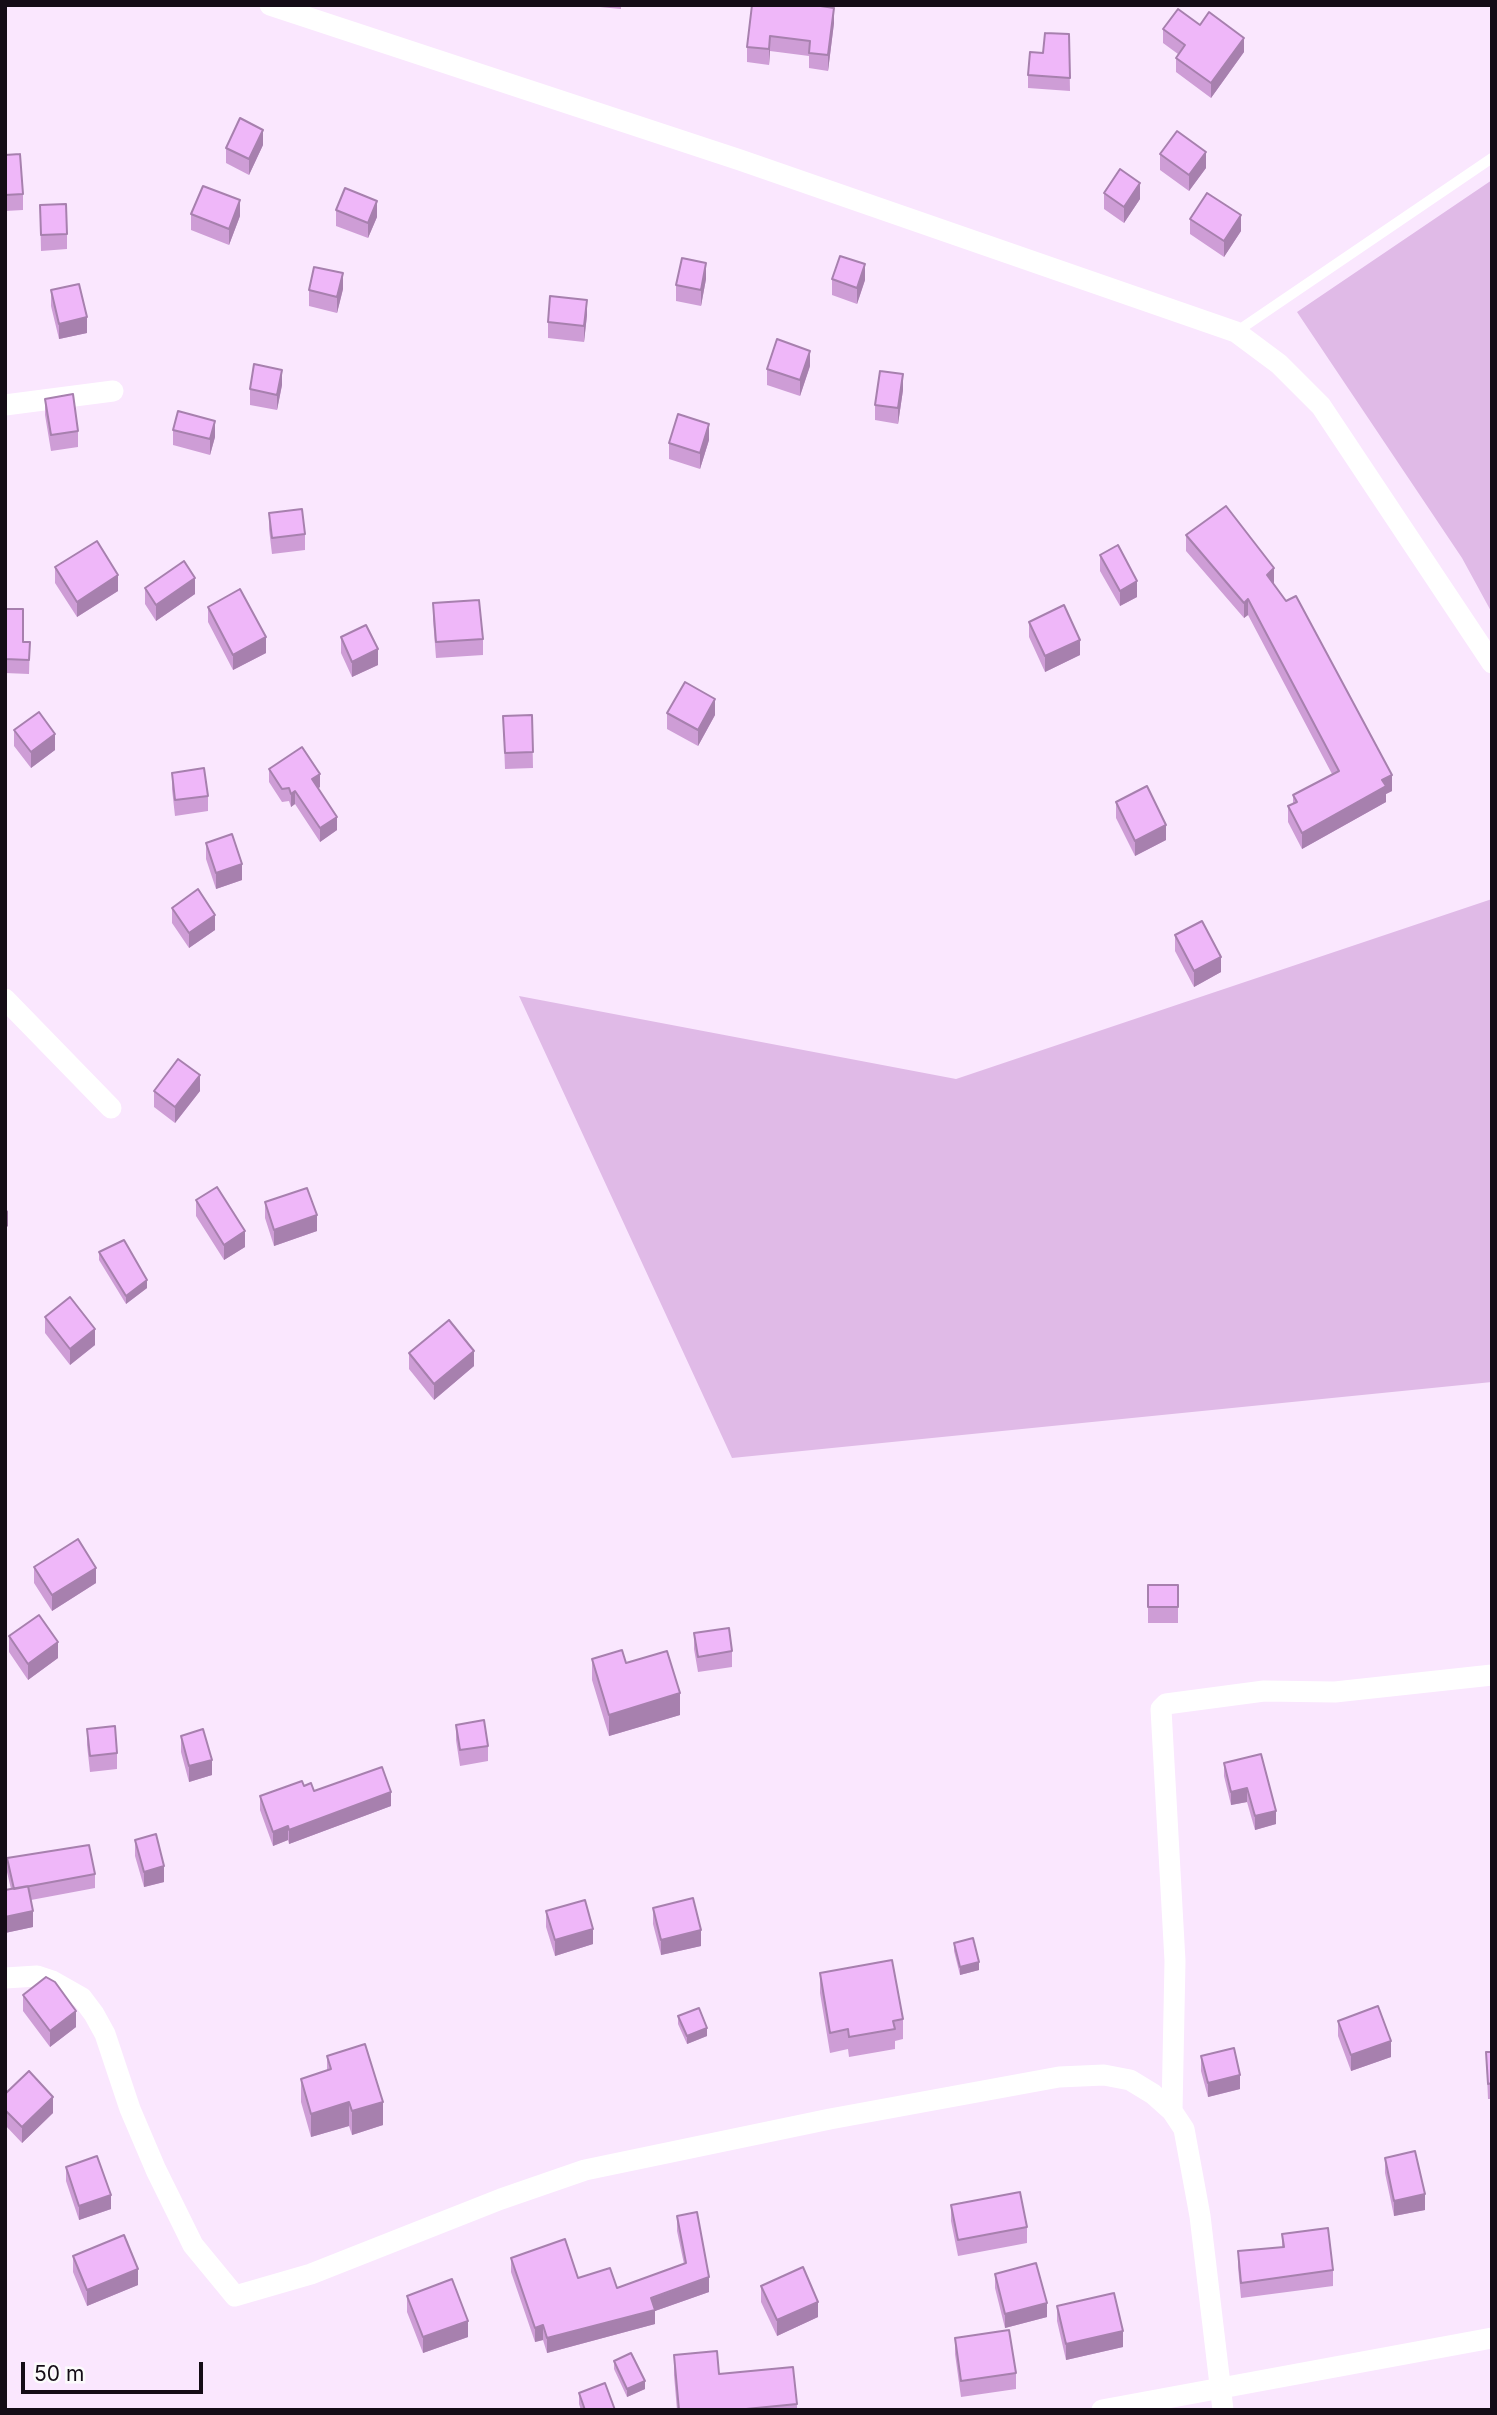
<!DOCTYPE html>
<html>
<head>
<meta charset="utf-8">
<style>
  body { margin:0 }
  #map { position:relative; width:1497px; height:2415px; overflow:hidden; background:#fae7fe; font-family:Inter,sans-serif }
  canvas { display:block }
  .frame { position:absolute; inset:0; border:7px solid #140c16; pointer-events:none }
  .scale { position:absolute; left:21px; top:2362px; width:182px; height:32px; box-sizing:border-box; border:4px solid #140c16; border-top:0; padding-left:9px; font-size:21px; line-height:24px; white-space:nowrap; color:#140c16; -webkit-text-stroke:5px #fbfbfb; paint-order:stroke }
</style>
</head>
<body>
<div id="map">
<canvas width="1497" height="2415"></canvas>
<div class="frame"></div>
<div class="scale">50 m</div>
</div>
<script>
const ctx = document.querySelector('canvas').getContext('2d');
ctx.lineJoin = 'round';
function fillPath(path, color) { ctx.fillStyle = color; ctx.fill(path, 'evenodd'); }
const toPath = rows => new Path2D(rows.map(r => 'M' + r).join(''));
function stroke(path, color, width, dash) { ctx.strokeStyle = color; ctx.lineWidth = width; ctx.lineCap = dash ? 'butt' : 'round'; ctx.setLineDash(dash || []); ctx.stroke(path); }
const green = toPath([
  [1492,180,1492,613,1462,558,1297,312],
  [1492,899,1492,1382,732,1458,519,996,956,1079]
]);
const service = toPath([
  [1236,332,1492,158]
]);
const minor = toPath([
  [270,5,740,160,1236,332,1279,364,1321,406,1492,663],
  [5,405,113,391],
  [5,999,111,1108],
  [5,1978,37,1976,52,1981,82,1998,94,2014,105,2034,130,2109,156,2170,193,2245,235,2296,311,2274,501,2199,585,2170,830,2119,1059,2077,1104,2075,1130,2080,1153,2094,1172,2111,1184,2129,1200,2216,1223,2410],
  [1172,2111,1175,1961,1161,1709,1166,1704,1264,1691,1335,1692,1492,1675],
  [1102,2410,1492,2338]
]);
const wall = toPath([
  [600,5,621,5,621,9,600,7],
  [752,5,834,23,828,71,809,68,809,56,770,51,769,65,747,62,747,47],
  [1200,25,1244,52,1211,98,1176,72,1176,58,1178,54,1163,43,1163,29],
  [1069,34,1070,91,1028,88,1028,75,1043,53],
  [263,145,249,175,226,163,226,148],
  [1160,154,1206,168,1189,191,1160,170],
  [5,155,23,194,23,210,5,211],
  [1104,193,1140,199,1124,223,1104,209],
  [40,205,67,234,67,249,41,251],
  [336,210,377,217,368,238,336,226],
  [191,214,240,216,229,245,191,230],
  [1190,219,1241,231,1224,257,1190,234],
  [706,279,701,306,676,301,676,285],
  [832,279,865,280,857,304,832,295],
  [343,289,337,313,309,306,309,290],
  [51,290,87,333,59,339,51,306],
  [587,315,584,342,548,338,548,322],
  [810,366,800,396,767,385,767,369],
  [282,385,277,410,250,405,250,389],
  [903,390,898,424,875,420,875,405],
  [45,399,78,431,78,447,51,451,45,415],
  [173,430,215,437,210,455,173,445],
  [709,440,700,469,669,459,669,443],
  [269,513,305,534,305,550,272,554,269,529],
  [1186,535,1274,584,1392,791,1386,794,1386,802,1302,849,1288,822,1288,806,1293,804,1293,795,1332,774,1248,615,1244,618,1186,551],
  [1100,555,1137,597,1120,606,1100,571],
  [55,567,118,591,77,617,55,583],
  [145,588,195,594,156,621,145,604],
  [433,603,483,639,483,655,436,658,433,619],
  [208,607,266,653,233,670,208,622],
  [5,609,23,642,30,642,29,674,5,673],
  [1029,622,1080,655,1045,672,1029,637],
  [341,637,378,665,352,677,341,653],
  [667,713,715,715,698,746,667,729],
  [532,715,533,768,505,769,503,716],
  [14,730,55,750,31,768,14,746],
  [269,769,320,787,318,788,337,830,320,842,295,804,291,807,289,801,282,802,269,782],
  [172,773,208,796,208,811,175,816,172,789],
  [1116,802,1166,840,1135,856,1116,818],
  [206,843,242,880,216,889,206,859],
  [172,908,215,930,189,948,172,923],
  [1175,935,1221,972,1194,987,1175,951],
  [154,1091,200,1091,175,1123,154,1107],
  [196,1200,245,1247,224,1260,196,1216],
  [265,1202,317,1231,274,1246,265,1218],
  [99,1252,147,1288,126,1304,99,1260],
  [45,1317,95,1345,70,1365,45,1333],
  [409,1353,474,1366,434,1400,409,1369],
  [34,1567,96,1583,52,1611,34,1583],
  [1148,1585,1178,1585,1178,1623,1148,1623],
  [694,1633,732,1651,732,1667,698,1672,694,1649],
  [9,1636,58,1658,28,1680,9,1652],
  [592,1659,626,1663,680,1715,609,1736,592,1680],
  [456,1725,488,1746,488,1761,460,1766,456,1740],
  [87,1729,117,1753,117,1769,90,1772,87,1745],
  [181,1736,212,1775,189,1782,181,1752],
  [1224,1763,1276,1824,1255,1830,1247,1802,1231,1805,1224,1776],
  [304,1786,314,1791,391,1806,289,1844,288,1840,273,1846,260,1810,260,1796],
  [135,1840,164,1882,144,1887,135,1856],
  [7,1858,95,1874,95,1888,31,1900,33,1927,5,1933,5,1890,11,1889,7,1872],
  [653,1908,701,1946,661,1955,653,1924],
  [546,1911,593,1944,555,1956,546,1927],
  [954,1943,979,1970,960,1975,954,1951],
  [820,1973,903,2019,903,2039,895,2041,895,2049,849,2057,848,2049,830,2053,820,1993],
  [23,1995,76,2027,50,2047,23,2011],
  [678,2016,707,2036,687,2044,678,2024],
  [1338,2021,1391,2057,1351,2071,1338,2036],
  [1486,2052,1492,2052,1492,2099,1488,2099],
  [327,2056,383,2125,352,2135,349,2126,311,2137,301,2102,301,2079,327,2071],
  [1201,2056,1240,2089,1208,2097,1201,2071],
  [5,2094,53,2113,22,2143,5,2125],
  [1385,2158,1425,2210,1394,2216,1385,2173],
  [66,2167,111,2209,79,2220,66,2181],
  [951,2205,1027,2227,1027,2243,958,2256,951,2221],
  [677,2216,709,2292,655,2311,655,2324,547,2353,543,2340,535,2342,511,2272,511,2258,578,2278,617,2288,684,2264,677,2231],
  [1282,2234,1333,2270,1333,2286,1241,2298,1238,2267,1238,2251,1282,2247],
  [73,2256,138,2285,87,2306,73,2272],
  [995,2274,1047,2317,1005,2328,995,2288],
  [761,2286,818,2317,777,2336,761,2302],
  [407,2296,468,2337,423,2353,407,2312],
  [1057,2306,1123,2347,1066,2360,1057,2321],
  [955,2338,1016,2373,1016,2389,961,2397,955,2354],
  [674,2355,797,2404,797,2410,677,2410,674,2375],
  [614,2361,645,2389,627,2397,614,2369],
  [579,2393,615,2410,581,2410,579,2404]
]);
const shadedWall = toPath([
  [834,8,834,23,828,71,828,55],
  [770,36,770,51,769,65,769,49],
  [1244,38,1244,52,1211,98,1211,83],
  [263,130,263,145,249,175,249,159],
  [1206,152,1206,168,1189,191,1189,175],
  [1140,183,1140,199,1124,223,1124,207],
  [240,200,240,216,229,245,229,229],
  [377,201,377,217,368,238,368,223],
  [1241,215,1241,231,1224,257,1224,241],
  [706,263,706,279,701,306,701,290],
  [865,264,865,280,857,304,857,288],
  [343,273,343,289,337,313,337,297],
  [587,300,587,315,584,342,584,326],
  [87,317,87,333,59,339,59,324],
  [810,351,810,366,800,396,800,380],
  [282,370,282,385,277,410,277,395],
  [903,374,903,390,898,424,898,408],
  [215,421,215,437,210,455,210,439],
  [709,424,709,440,700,469,700,453],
  [1274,568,1274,584,1267,575],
  [118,575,118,591,77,617,77,602],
  [195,578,195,594,156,621,156,605],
  [1137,581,1137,597,1120,606,1120,591],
  [1248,599,1248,615,1244,618,1244,603],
  [266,637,266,653,233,670,233,655],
  [1080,640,1080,655,1045,672,1045,656],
  [378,649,378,665,352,677,352,662],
  [715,699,715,715,698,746,698,730],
  [55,734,55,750,31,768,31,752],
  [320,774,320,787,312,793,312,779],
  [1392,775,1392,791,1386,794,1386,802,1302,849,1302,833,1382,780],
  [295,791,295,804,291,807,291,794],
  [337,817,337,830,320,842,320,828],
  [1166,825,1166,840,1135,856,1135,841],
  [242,864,242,880,216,889,216,873],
  [215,915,215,930,189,948,189,933],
  [1221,957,1221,972,1194,987,1194,971],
  [200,1075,200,1091,175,1123,175,1107],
  [8,1210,8,1226,5,1229,5,1214],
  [317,1215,317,1231,274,1246,274,1230],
  [245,1231,245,1247,224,1260,224,1245],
  [147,1280,147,1288,126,1304,126,1296],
  [95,1329,95,1345,70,1365,70,1349],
  [474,1351,474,1366,434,1400,434,1384],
  [96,1568,96,1583,52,1611,52,1595],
  [58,1642,58,1658,28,1680,28,1664],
  [680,1693,680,1715,609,1736,609,1715],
  [212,1760,212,1775,189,1782,189,1766],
  [1247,1788,1247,1802,1231,1805,1231,1792],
  [391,1792,391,1806,289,1844,289,1830],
  [1276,1811,1276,1824,1255,1830,1255,1816],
  [288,1826,288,1840,273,1846,273,1832],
  [164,1866,164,1882,144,1887,144,1872],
  [33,1911,33,1927,5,1933,5,1917],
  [593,1929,593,1944,555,1956,555,1940],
  [701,1930,701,1946,661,1955,661,1940],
  [979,1962,979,1970,960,1975,960,1967],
  [76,2011,76,2027,50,2047,50,2031],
  [707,2028,707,2036,687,2044,687,2036],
  [1391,2041,1391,2057,1351,2071,1351,2055],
  [1240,2075,1240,2089,1208,2097,1208,2083],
  [53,2097,53,2113,22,2143,22,2127],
  [349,2102,349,2126,311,2137,311,2114],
  [383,2102,383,2125,352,2135,352,2111],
  [1425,2194,1425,2210,1394,2216,1394,2201],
  [111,2195,111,2209,79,2220,79,2206],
  [138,2269,138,2285,87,2306,87,2290],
  [709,2277,709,2292,655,2311,655,2324,547,2353,547,2338],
  [818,2302,818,2317,777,2336,777,2320],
  [1047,2303,1047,2317,1005,2328,1005,2314],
  [468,2321,468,2337,423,2353,423,2337],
  [543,2325,543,2340,535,2342,535,2328],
  [1123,2331,1123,2347,1066,2360,1066,2344],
  [645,2381,645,2389,627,2397,627,2389]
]);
const building = toPath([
  [752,5,814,5,834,8,828,55,809,53,810,41,770,36,769,49,747,47,752,5],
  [1178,9,1200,25,1209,12,1244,38,1211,83,1176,58,1185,45,1163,29,1178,9],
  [1045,33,1069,34,1070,78,1028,75,1030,52,1043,53,1045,33],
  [240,118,263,130,249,159,226,148,240,118],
  [1177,131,1206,152,1189,175,1160,154,1177,131],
  [20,154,23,194,5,195,5,155,20,154],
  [1120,169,1140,183,1124,207,1104,193,1120,169],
  [203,186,240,200,229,229,191,214,203,186],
  [345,188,377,201,368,223,336,210,345,188],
  [1207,193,1241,215,1224,241,1190,219,1207,193],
  [66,204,67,234,41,235,40,205,66,204],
  [840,256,865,264,857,288,832,279,840,256],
  [682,258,706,263,701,290,676,285,682,258],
  [314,267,343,273,337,297,309,290,314,267],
  [79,284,87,317,59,324,51,290,79,284],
  [550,296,587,300,584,326,548,322,550,296],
  [777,339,810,351,800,380,767,369,777,339],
  [254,364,282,370,277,395,250,389,254,364],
  [880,371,903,374,898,408,875,405,880,371],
  [73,394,78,431,51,435,45,399,73,394],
  [178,411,215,421,210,439,173,430,178,411],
  [678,414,709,424,700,453,669,443,678,414],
  [1226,506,1274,568,1267,575,1286,601,1296,596,1392,775,1382,780,1386,786,1302,833,1288,806,1297,802,1293,795,1339,771,1248,599,1244,603,1186,535,1226,506],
  [302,509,305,534,272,538,269,513,302,509],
  [97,541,118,575,77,602,55,567,97,541],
  [1118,545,1137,581,1120,591,1100,555,1118,545],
  [184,561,195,578,156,605,145,588,184,561],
  [240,589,266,637,233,655,208,607,240,589],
  [479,600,483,639,436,642,433,603,479,600],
  [1064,605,1080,640,1045,656,1029,622,1064,605],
  [5,609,23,609,23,642,30,642,29,660,5,659,5,609],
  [366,625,378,649,352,662,341,637,366,625],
  [685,682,715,699,698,730,667,713,685,682],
  [39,712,55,734,31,752,14,730,39,712],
  [532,715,533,752,505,753,503,716,532,715],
  [302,747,320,774,312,779,337,817,320,828,295,791,291,794,289,788,282,789,269,769,302,747],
  [204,768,208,796,175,800,172,773,204,768],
  [1147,786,1166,825,1135,841,1116,802,1147,786],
  [232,834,242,864,216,873,206,843,232,834],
  [198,889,215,915,189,933,172,908,198,889],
  [1202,921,1221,957,1194,971,1175,935,1202,921],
  [178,1059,200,1075,175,1107,154,1091,178,1059],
  [217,1187,245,1231,224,1245,196,1200,217,1187],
  [307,1188,317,1215,274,1230,265,1202,307,1188],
  [124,1240,147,1280,126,1296,99,1252,124,1240],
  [70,1297,95,1329,70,1349,45,1317,70,1297],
  [449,1320,474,1351,434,1384,409,1353,449,1320],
  [78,1539,96,1568,52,1595,34,1567,78,1539],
  [1148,1585,1178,1585,1178,1607,1148,1607,1148,1585],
  [39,1615,58,1642,28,1664,9,1636,39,1615],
  [729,1628,732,1651,698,1657,694,1633,729,1628],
  [622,1650,626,1663,667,1651,680,1693,609,1715,592,1659,622,1650],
  [484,1720,488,1746,460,1750,456,1725,484,1720],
  [115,1726,117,1753,90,1756,87,1729,115,1726],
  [203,1729,212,1760,189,1766,181,1736,203,1729],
  [1261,1754,1276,1811,1255,1816,1247,1788,1231,1792,1224,1763,1261,1754],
  [382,1767,391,1792,289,1830,288,1826,273,1832,260,1796,302,1781,304,1786,311,1783,314,1791,382,1767],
  [156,1834,164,1866,144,1872,135,1840,156,1834],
  [89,1845,95,1874,14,1889,7,1858,89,1845],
  [28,1886,33,1911,5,1917,5,1890,28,1886],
  [693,1898,701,1930,661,1940,653,1908,693,1898],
  [585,1900,593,1929,555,1940,546,1911,585,1900],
  [973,1938,979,1962,960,1967,954,1943,973,1938],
  [892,1960,903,2019,893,2021,895,2029,849,2037,848,2029,830,2033,820,1973,892,1960],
  [46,1977,55,1982,76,2011,50,2031,23,1995,46,1977],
  [1378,2006,1391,2041,1351,2055,1338,2021,1378,2006],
  [699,2008,707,2028,687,2036,678,2016,699,2008],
  [365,2044,383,2102,352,2111,349,2102,311,2114,301,2079,331,2069,327,2056,365,2044],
  [1234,2048,1240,2075,1208,2083,1201,2056,1234,2048],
  [1486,2052,1492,2052,1492,2083,1488,2084,1486,2052],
  [29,2071,53,2097,22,2127,5,2110,5,2094,29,2071],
  [1415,2151,1425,2194,1394,2201,1385,2158,1415,2151],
  [97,2156,111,2195,79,2206,66,2167,97,2156],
  [1020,2192,1027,2227,958,2240,951,2205,1020,2192],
  [697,2212,709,2277,651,2298,655,2310,547,2338,543,2325,535,2328,511,2258,565,2239,578,2278,610,2268,617,2288,686,2263,677,2216,697,2212],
  [1328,2228,1333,2270,1241,2283,1238,2251,1284,2247,1282,2234,1328,2228],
  [124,2235,138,2269,87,2290,73,2256,124,2235],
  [1036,2263,1047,2303,1005,2314,995,2274,1036,2263],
  [803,2267,818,2302,777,2320,761,2286,803,2267],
  [452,2279,468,2321,423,2337,407,2296,452,2279],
  [1114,2293,1123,2331,1066,2344,1057,2306,1114,2293],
  [1009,2330,1016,2373,961,2381,955,2338,1009,2330],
  [717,2351,719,2374,793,2367,797,2404,736,2410,679,2410,674,2355,717,2351],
  [631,2353,645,2381,627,2389,614,2361,631,2353],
  [605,2383,615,2410,585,2410,579,2393,605,2383]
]);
fillPath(green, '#e0bae7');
stroke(service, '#fff', 10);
stroke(minor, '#fff', 21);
fillPath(wall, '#ce9dd6');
fillPath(shadedWall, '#a780ae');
fillPath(building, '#efb7f9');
stroke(building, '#a780ae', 2);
</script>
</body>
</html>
